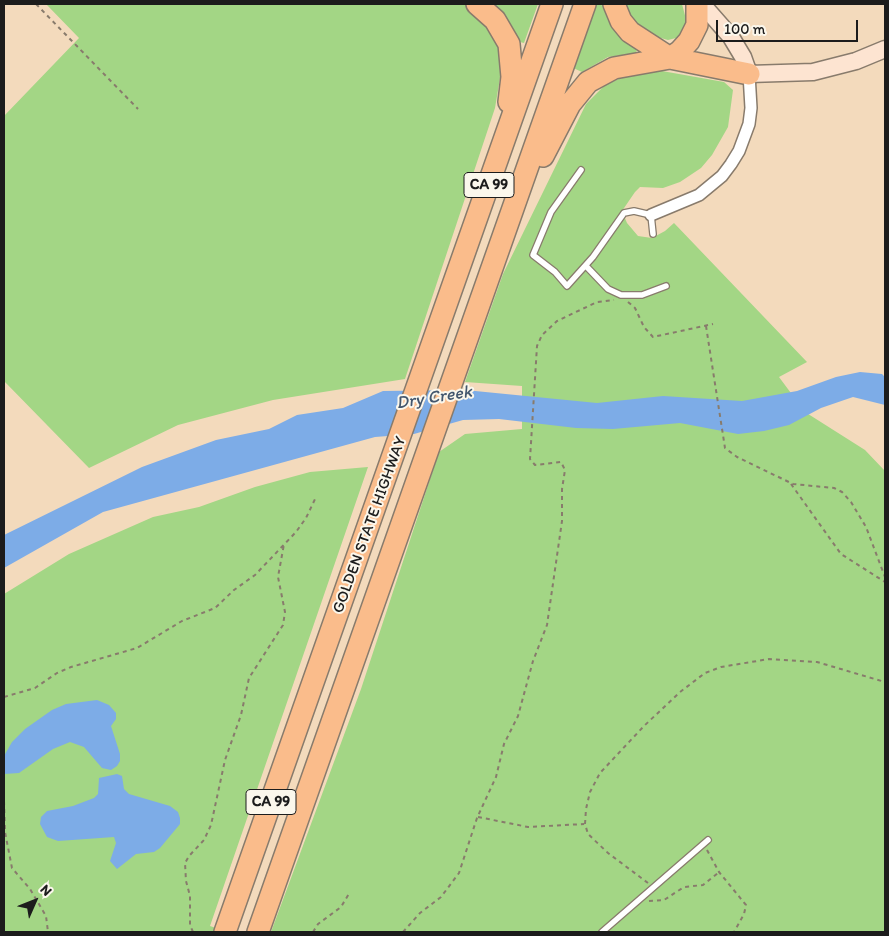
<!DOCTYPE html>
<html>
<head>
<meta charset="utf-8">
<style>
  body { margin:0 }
  #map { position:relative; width:889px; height:936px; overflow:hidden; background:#f3dabc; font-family:Itim,sans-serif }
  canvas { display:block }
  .frame { position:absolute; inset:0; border:5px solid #1c1c1c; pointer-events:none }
  .north { position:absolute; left:10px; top:876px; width:50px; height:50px; -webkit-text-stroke:4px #fbf7ec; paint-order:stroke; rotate:46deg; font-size:14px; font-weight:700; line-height:20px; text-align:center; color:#1c1c1c }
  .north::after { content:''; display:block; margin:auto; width:18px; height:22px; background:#1c1c1c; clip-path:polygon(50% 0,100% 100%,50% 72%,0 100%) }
  .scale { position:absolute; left:716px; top:20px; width:142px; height:22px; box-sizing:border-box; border:2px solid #1c1c1c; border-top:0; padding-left:6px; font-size:15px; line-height:18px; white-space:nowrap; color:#1c1c1c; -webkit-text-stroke:4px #fbf7ec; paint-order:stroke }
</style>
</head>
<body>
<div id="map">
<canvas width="889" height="936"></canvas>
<div class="frame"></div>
<div class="north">N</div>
<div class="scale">100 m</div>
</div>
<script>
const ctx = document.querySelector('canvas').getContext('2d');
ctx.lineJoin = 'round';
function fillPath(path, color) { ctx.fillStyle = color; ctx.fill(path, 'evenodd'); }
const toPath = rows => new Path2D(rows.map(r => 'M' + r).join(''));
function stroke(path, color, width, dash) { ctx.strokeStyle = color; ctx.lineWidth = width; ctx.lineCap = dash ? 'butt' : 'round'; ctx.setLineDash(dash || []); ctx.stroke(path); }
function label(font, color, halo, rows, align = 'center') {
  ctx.font = font + ' Itim,sans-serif'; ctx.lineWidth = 4; ctx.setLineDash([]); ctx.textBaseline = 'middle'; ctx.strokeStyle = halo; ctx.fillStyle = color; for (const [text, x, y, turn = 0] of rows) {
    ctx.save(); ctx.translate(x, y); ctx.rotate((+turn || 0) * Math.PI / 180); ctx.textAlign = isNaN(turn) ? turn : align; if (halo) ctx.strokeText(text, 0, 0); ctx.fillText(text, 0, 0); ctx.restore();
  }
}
const green = toPath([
  [46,4,466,4,478,14,491,30,500,53,500,78,495,108,405,379,273,400,178,425,89,468,4,381,4,116,79,38],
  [489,4,538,4,524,43,512,40],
  [594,4,607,6,637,49,636,53,608,57,582,72,571,67],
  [623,4,682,4,687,23,682,33,676,38,668,40,650,35,637,26],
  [662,71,724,82,733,90,728,127,712,155,701,168,680,182,663,188,640,187,635,192,622,211,627,223,638,236,652,238,665,231,674,223,807,362,779,377,805,412,865,450,885,471,885,932,271,932,361,689,439,452,465,434,522,429,522,386,465,382,503,274,586,104,604,86,631,73],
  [368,467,210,926,228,932,4,932,4,594,69,554,153,517,199,507,255,487,310,472]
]);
const water = toPath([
  [860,372,882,374,885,377,885,405,853,397,821,408,789,425,764,431,738,434,680,423,613,429,576,428,499,419,463,420,414,434,375,437,103,512,4,568,4,535,142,467,216,440,269,429,297,415,343,408,383,391,465,390,597,403,663,396,742,401,797,391,836,377],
  [97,700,109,705,116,713,116,719,111,726,120,754,120,761,117,766,111,770,102,768,84,747,70,742,53,749,19,773,4,774,4,756,12,742,25,729,52,710,66,704],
  [117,774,122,776,124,789,129,794,170,806,178,812,180,818,180,824,160,848,154,852,136,854,117,869,110,861,116,843,114,837,58,841,47,837,40,824,41,817,47,811,73,806,94,798,98,794,99,778]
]);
const path = toPath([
  [36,4,138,109],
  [628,302,635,308,644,327,653,337,713,324],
  [706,326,725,448,737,457,793,484,834,488,842,492,851,502,866,527,885,577],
  [791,484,841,554,885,582],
  [4,697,35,688,57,673,71,667,137,648,182,621,215,608,234,590,255,575,296,532,306,518,316,497],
  [4,801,5,832,12,868,30,889,46,916,48,932],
  [478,817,528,827,584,824],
  [707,850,719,872,746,905,744,914,734,932],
  [648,883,608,853,588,834,585,824,586,809,590,792,600,773,644,726,680,692,705,673,721,667,769,659,817,662,885,682],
  [649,901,664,900,684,887,703,885,718,873],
  [193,932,190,925,190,896,186,881,185,863,189,856,204,840,211,825,225,760,241,715,249,678,283,625,285,612,278,577,284,544],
  [313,932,318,924,341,907,350,892],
  [323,932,324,932],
  [403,932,420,913,441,897,459,873,477,818,496,777,504,744,518,716,533,661,547,625,562,521,562,489,565,470,561,462,535,465,530,459,537,346,542,335,557,321,597,302,614,300]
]);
const lane = toPath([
  [581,170,551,212,533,255,555,272,567,286,593,257,624,213,634,211,651,215,653,234],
  [586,266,608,289,621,295,642,295,666,286],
  [602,932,708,840]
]);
const street = toPath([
  [651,215,699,195,722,176,731,164,739,151,749,124,751,108,749,74]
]);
const secondary = toPath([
  [702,4,731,37,743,57,749,74,813,72,856,61,885,49]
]);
const highway = toPath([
  [477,4,495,20,509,44,512,77,509,102],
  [614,4,621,21,630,32,670,58,749,74],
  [543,156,570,104,588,82,614,68,670,58,680,51,689,41,697,25,697,4],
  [225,932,552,4],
  [258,932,585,4]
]);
const shields = [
  [489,185,50],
  [271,802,50]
];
const shieldNames = [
  ["CA 99",489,185],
  ["CA 99",271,802]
];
const streetNames = [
  ["GOLDEN STATE HIGHWAY",370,525,-70]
];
const waterNames = [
  ["Dry Creek",434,398,-9]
];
fillPath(green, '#a3d685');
fillPath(water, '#7dace7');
stroke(lane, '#887b6c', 8);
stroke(street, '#887b6c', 14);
stroke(secondary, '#887b6c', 19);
stroke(highway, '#887b6c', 24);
stroke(path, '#887b6c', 2, [4, 4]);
stroke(lane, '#fff', 5.5);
stroke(street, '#fff', 11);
stroke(secondary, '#fde4d1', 16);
stroke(highway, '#fabc8b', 21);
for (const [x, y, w] of shields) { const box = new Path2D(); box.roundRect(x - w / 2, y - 12.5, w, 25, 4); ctx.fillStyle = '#fbf7ec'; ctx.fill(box); stroke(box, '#1c1c1c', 1); }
label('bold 15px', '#1c1c1c', null, shieldNames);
label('16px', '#1c1c1c', '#fbf7ec', streetNames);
label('italic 18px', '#43566d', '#fbf7ec', waterNames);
</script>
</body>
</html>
